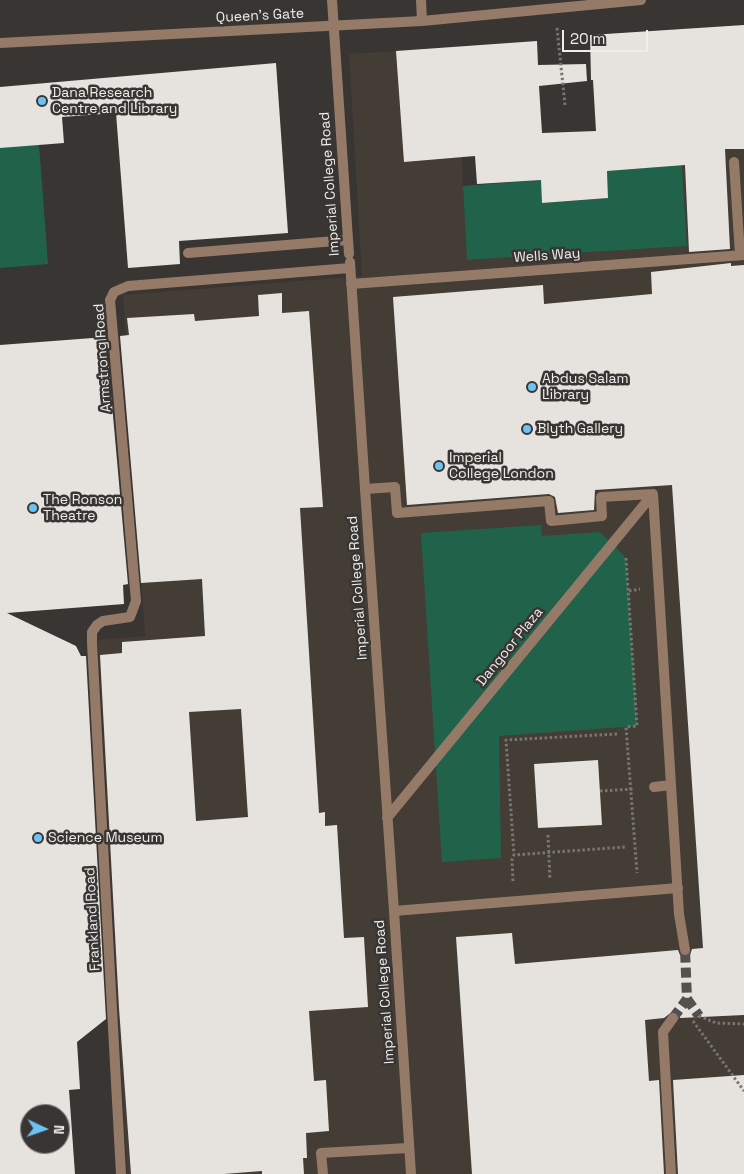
<!DOCTYPE html>
<html>
<head>
<meta charset="utf-8">
<style>
  body { margin:0 }
  #map { position:relative; width:744px; height:1174px; overflow:hidden; background:#383533; font-family:"Space Grotesk",sans-serif }
  canvas { display:block }
  .north { position:absolute; left:20px; top:1104px; width:50px; height:50px; box-sizing:border-box; background:#383533; border:1px solid #817f7d; border-radius:50%; rotate:93deg; font-size:14px; font-weight:700; line-height:20px; text-align:center; color:#efedec }
  .north::after { content:''; display:block; margin:auto; width:18px; height:22px; background:#6ac3f1; clip-path:polygon(50% 0,100% 100%,50% 72%,0 100%) }
  .scale { position:absolute; left:562px; top:30px; width:86px; height:22px; box-sizing:border-box; border:2px solid #efedec; border-top:0; padding-left:6px; font-size:15px; line-height:18px; white-space:nowrap; color:#efedec; -webkit-text-stroke:4px #383533; paint-order:stroke }
</style>
</head>
<body>
<div id="map">
<canvas width="744" height="1174"></canvas>
<div class="north">N</div>
<div class="scale">20 m</div>
</div>
<script>
const ctx = document.querySelector('canvas').getContext('2d');
ctx.lineJoin = 'round';
function fillPath(path, color) { ctx.fillStyle = color; ctx.fill(path, 'evenodd'); }
const toPath = rows => new Path2D(rows.map(r => 'M' + r).join(''));
function stroke(path, color, width, dash) { ctx.strokeStyle = color; ctx.lineWidth = width; ctx.lineCap = dash ? 'butt' : 'round'; ctx.setLineDash(dash || []); ctx.stroke(path); }
function label(font, color, halo, rows, align = 'center') {
  ctx.font = font + ' "Space Grotesk",sans-serif'; ctx.lineWidth = 5; ctx.setLineDash([]); ctx.textBaseline = 'middle'; ctx.strokeStyle = halo; ctx.fillStyle = color; for (const [text, x, y, turn = 0] of rows) {
    ctx.save(); ctx.translate(x, y); ctx.rotate((+turn || 0) * Math.PI / 180); ctx.textAlign = isNaN(turn) ? turn : align; if (halo) ctx.strokeText(text, 0, 0); ctx.fillText(text, 0, 0); ctx.restore();
  }
}
const built = toPath([
  [744,25,744,1174,127,1174,98,640,145,636,123,295,362,276,349,54,456,47,467,260,687,246,681,147]
]);
const green = toPath([
  [39,144,48,264,0,268,0,148],
  [682,165,687,246,467,260,463,186,541,180,543,203,608,198,607,171],
  [541,525,542,536,600,532,626,558,637,726,499,736,501,858,442,862,421,533]
]);
const building = toPath([
  [744,25,744,149,725,149,730,249,689,252,685,165,607,171,608,198,542,203,541,180,477,184,475,156,404,162,396,51,537,41,538,65,586,64,587,81,539,86,542,133,596,131,593,80,591,80,590,35],
  [276,63,288,233,179,241,180,264,128,268,116,113,62,117,64,143,0,148,0,87],
  [731,263,731,266,744,265,744,1015,680,1018,677,1013,673,1011,664,1018,645,1020,649,1081,659,1080,664,1174,472,1174,456,937,512,933,515,964,678,950,680,955,686,957,690,955,692,949,703,948,672,485,595,490,594,510,558,513,555,497,549,494,407,505,393,297,543,285,544,304,652,294,651,272],
  [282,293,282,313,309,311,323,507,300,508,319,813,325,812,325,826,337,825,344,938,364,937,368,1007,309,1011,314,1081,326,1080,329,1131,306,1133,307,1158,303,1158,304,1174,262,1174,262,1171,224,1174,131,1174,119,1008,100,655,122,653,122,642,205,636,202,579,141,583,120,336,129,335,127,318,194,314,195,321,259,316,258,295],
  [241,709,248,817,196,821,189,712],
  [106,337,128,584,123,585,124,604,7,613,76,646,81,656,86,656,106,1019,77,1042,80,1089,69,1090,75,1174,0,1174,0,345],
  [30,1114,60,1114,60,1144,30,1144],
  [598,760,602,825,538,828,534,764],
  [744,1075,744,1174,678,1174,673,1080]
]);
const pedestrianTunnel = toPath([
  [687,999,699,1016],
  [673,1018,687,999,685,950]
]);
const path = toPath([
  [557,28,565,105],
  [626,558,637,726,626,727,637,873],
  [629,591,640,589],
  [617,734,506,740,514,855,625,847],
  [600,791,634,789],
  [548,835,550,880],
  [513,881,512,860,514,855],
  [699,1016,716,1023,744,1024],
  [693,1021,744,1091]
]);
const service = toPath([
  [734,162,740,255],
  [188,253,348,240],
  [350,262,365,489],
  [351,284,744,255],
  [121,1174,92,643,92,632,97,625,103,621,130,617,136,601,110,300,114,292,128,286,350,268],
  [323,1174,321,1153,408,1148],
  [411,1174,394,911,678,888]
]);
const pedestrian = toPath([
  [653,494,679,914,685,950],
  [654,787,671,785],
  [387,818,653,494],
  [394,911,365,489,395,487,397,513,549,501,551,521,602,516,601,497,653,494],
  [671,1174,663,1032,673,1018]
]);
const minor = toPath([
  [332,0,349,254],
  [421,0,422,21]
]);
const tertiary = toPath([
  [0,43,422,21,641,0]
]);
const markers = [
  [42,101,5,"#6ac3f1"],
  [532,387,5,"#6ac3f1"],
  [527,429,5,"#6ac3f1"],
  [439,466,5,"#6ac3f1"],
  [33,508,5,"#6ac3f1"],
  [38,838,5,"#6ac3f1"]
];
const streetNames = [
  ["Queen's Gate",260,16,-3],
  ["Imperial College Road",330,184,-94],
  ["Wells Way",547,256,-4],
  ["Armstrong Road",103,358,-94],
  ["Imperial College Road",358,588,-94],
  ["Dangoor Plaza",510,647,-51],
  ["Frankland Road",93,919,-93],
  ["Imperial College Road",385,992,-94]
];
const poiNames = [
  ["Dana Research",52,93],
  ["Centre and Library",52,109],
  ["Abdus Salam",542,379],
  ["Library",542,395],
  ["Blyth Gallery",537,429],
  ["Imperial",449,458],
  ["College London",449,474],
  ["The Ronson",43,500],
  ["Theatre",43,516],
  ["Science Museum",48,838]
];
fillPath(built, '#433d35');
fillPath(green, '#21634a');
fillPath(building, '#e6e3df');
stroke(pedestrianTunnel, '#53514f', 10, [10, 5]);
stroke(path, '#787574', 3, [2.5, 2.5]);
stroke(service, '#967a68', 10);
stroke(pedestrian, '#967a68', 10);
stroke(minor, '#967a68', 10);
stroke(tertiary, '#967a68', 10);
for (const [x, y, r, color] of markers) { const dot = new Path2D(); dot.arc(x, y, r, 0, 2 * Math.PI); ctx.fillStyle = color; ctx.fill(dot); stroke(dot, '#383533', 2); }
label('14px', '#efedec', '#383533', streetNames);
label('14px', '#efedec', '#383533', poiNames, 'left');
</script>
</body>
</html>
